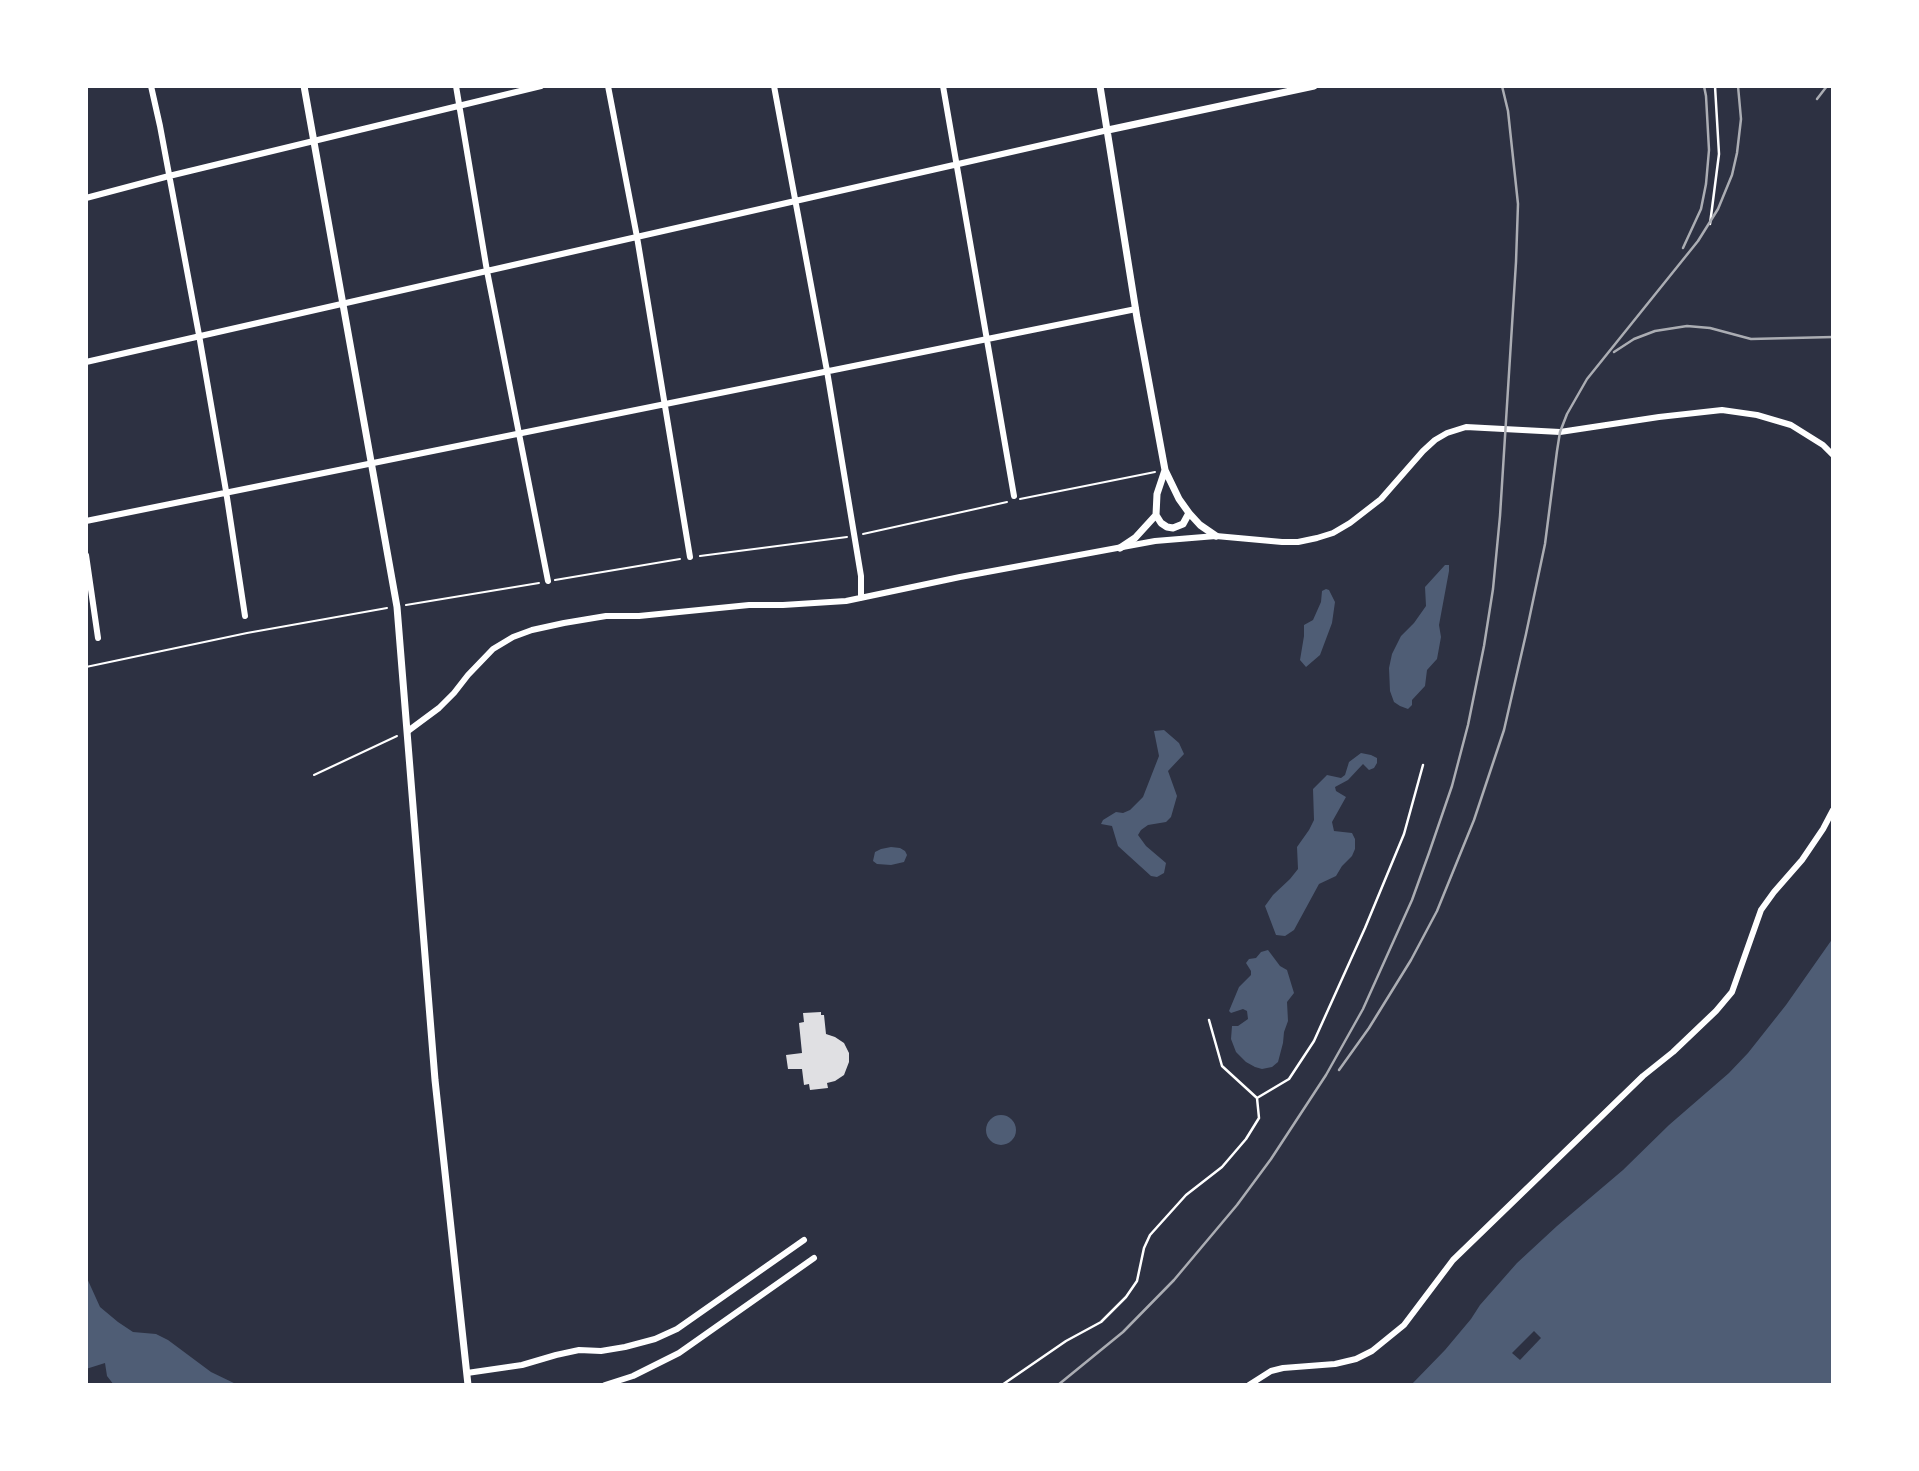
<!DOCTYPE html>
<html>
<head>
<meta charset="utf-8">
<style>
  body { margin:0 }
  #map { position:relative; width:1919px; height:1471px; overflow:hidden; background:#2d3142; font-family:"Exo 2",sans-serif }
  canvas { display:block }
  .frame { position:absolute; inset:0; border:88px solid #fff; pointer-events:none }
</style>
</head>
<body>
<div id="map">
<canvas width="1919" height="1471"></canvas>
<div class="frame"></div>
</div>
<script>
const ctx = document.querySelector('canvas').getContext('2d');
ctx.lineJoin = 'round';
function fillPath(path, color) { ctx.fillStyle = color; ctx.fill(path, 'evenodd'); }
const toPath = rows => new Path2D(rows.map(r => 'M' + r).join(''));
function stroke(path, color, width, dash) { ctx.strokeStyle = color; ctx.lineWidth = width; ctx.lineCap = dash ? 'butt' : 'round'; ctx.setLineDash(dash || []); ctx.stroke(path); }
const water = toPath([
  [1445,565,1449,565,1449,571,1439,625,1441,637,1437,659,1427,670,1425,686,1412,700,1412,705,1408,709,1400,706,1394,702,1390,691,1389,668,1392,654,1401,636,1414,623,1426,606,1425,587],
  [1326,589,1329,590,1335,602,1332,623,1320,655,1306,667,1300,660,1304,636,1304,625,1313,620,1321,602,1322,591],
  [1164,730,1179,743,1184,754,1168,771,1177,796,1171,817,1166,822,1148,825,1141,830,1138,835,1146,846,1166,863,1164,873,1157,877,1151,876,1118,846,1112,826,1101,824,1103,820,1116,812,1123,813,1130,810,1143,797,1159,756,1154,731],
  [1361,753,1371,755,1377,758,1377,763,1374,768,1369,770,1363,764,1348,780,1335,787,1336,791,1346,797,1332,822,1334,831,1352,833,1355,839,1355,849,1352,856,1342,866,1336,876,1319,884,1294,930,1285,936,1276,935,1265,906,1273,895,1290,879,1298,869,1297,847,1309,830,1314,820,1313,789,1327,775,1341,778,1345,775,1349,762],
  [891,847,900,848,905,851,907,855,904,862,891,865,877,864,873,861,875,852,881,849],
  [1833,938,1833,1385,1411,1385,1445,1350,1471,1319,1480,1305,1517,1263,1557,1226,1623,1170,1669,1125,1729,1073,1748,1053,1786,1005],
  [1268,950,1280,966,1287,970,1294,993,1287,1002,1288,1021,1284,1032,1283,1043,1278,1062,1272,1067,1262,1069,1255,1067,1246,1062,1236,1052,1231,1039,1232,1026,1238,1026,1248,1019,1247,1011,1243,1009,1231,1013,1229,1011,1239,987,1251,975,1251,971,1246,963,1249,959,1256,958,1261,952],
  '986 1130a15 15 0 1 1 30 0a15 15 0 1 1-30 0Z',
  [86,1276,100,1307,118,1322,133,1332,156,1334,168,1340,211,1372,238,1385,114,1385,107,1376,105,1363,86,1369]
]);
const pier = toPath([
  [1534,1331,1541,1338,1520,1360,1512,1353]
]);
const building = toPath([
  [821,1012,821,1015,824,1015,826,1034,835,1037,844,1043,849,1053,849,1062,844,1075,835,1081,827,1083,828,1088,810,1090,809,1084,804,1085,802,1069,788,1069,786,1055,802,1053,799,1023,804,1022,803,1013]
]);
const path = toPath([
  [1020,499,1155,472],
  [863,534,1007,502],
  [700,556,847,537],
  [555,580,680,559],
  [406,605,539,583],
  [86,667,247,633,387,608],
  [314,775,397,736]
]);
const service = toPath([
  [1710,224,1719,154,1715,86],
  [1209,1020,1222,1066,1257,1098,1289,1079,1314,1041,1365,928,1404,834,1423,765],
  [1002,1385,1066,1341,1101,1322,1126,1297,1137,1281,1144,1248,1150,1235,1186,1195,1222,1167,1246,1139,1259,1118,1257,1098]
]);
const minor = toPath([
  [151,86,160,126,199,335,226,491,245,616],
  [456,86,487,271,548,581],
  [608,86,637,237,690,557],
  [774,86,827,371,861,576,861,598],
  [943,86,1014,496],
  [86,198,169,176,541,86],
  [86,362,1108,130],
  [86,521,1136,309],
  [86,555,98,638],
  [408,731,439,708,454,693,468,675,493,649,513,637,532,630,564,623,606,616,639,616,749,605,783,605,846,601,960,577,1155,541,1216,536,1282,542,1298,542,1317,538,1333,533,1350,523,1381,499,1423,451,1435,440,1447,433,1466,427,1560,432,1659,417,1722,410,1757,415,1791,425,1823,445,1833,455],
  [467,1373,522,1365,556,1355,579,1350,601,1351,625,1347,655,1339,677,1329,804,1240],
  [605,1385,633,1376,679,1353,814,1258],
  [1249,1385,1271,1371,1283,1368,1335,1364,1356,1359,1372,1351,1404,1325,1453,1260,1643,1076,1673,1052,1716,1011,1732,992,1761,910,1774,892,1802,860,1823,829,1833,810]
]);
const tertiary = toPath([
  [304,86,397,607,435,1080,468,1385],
  [1100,86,1137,318,1165,470,1179,499,1189,513,1200,525,1216,536],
  [1108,130,1314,86],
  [1156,515,1161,523,1167,527,1173,528,1183,524,1189,513],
  [1120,548,1135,538,1156,515,1157,494,1165,470]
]);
const rail = toPath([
  [1817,99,1827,86],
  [1683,248,1701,209,1706,184,1709,150,1706,96,1704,86],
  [1614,352,1634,339,1655,331,1687,326,1710,328,1751,339,1833,337],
  [1339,1070,1369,1028,1411,960,1437,911,1474,820,1504,730,1526,634,1545,544,1557,451,1560,432,1567,414,1587,379,1698,241,1718,209,1732,175,1737,153,1741,119,1738,86],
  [1058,1385,1123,1332,1174,1280,1237,1205,1271,1159,1326,1075,1363,1009,1412,900,1429,853,1452,786,1468,725,1484,646,1493,589,1500,516,1516,262,1518,204,1508,111,1502,86]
]);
fillPath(water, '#4f5d75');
fillPath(pier, '#2d3142');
fillPath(building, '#e0e0e3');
stroke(path, '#fff', 2);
stroke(service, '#fff', 2.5);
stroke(minor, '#fff', 6);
stroke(tertiary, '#fff', 7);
stroke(rail, '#abadb3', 2.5);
</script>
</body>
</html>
